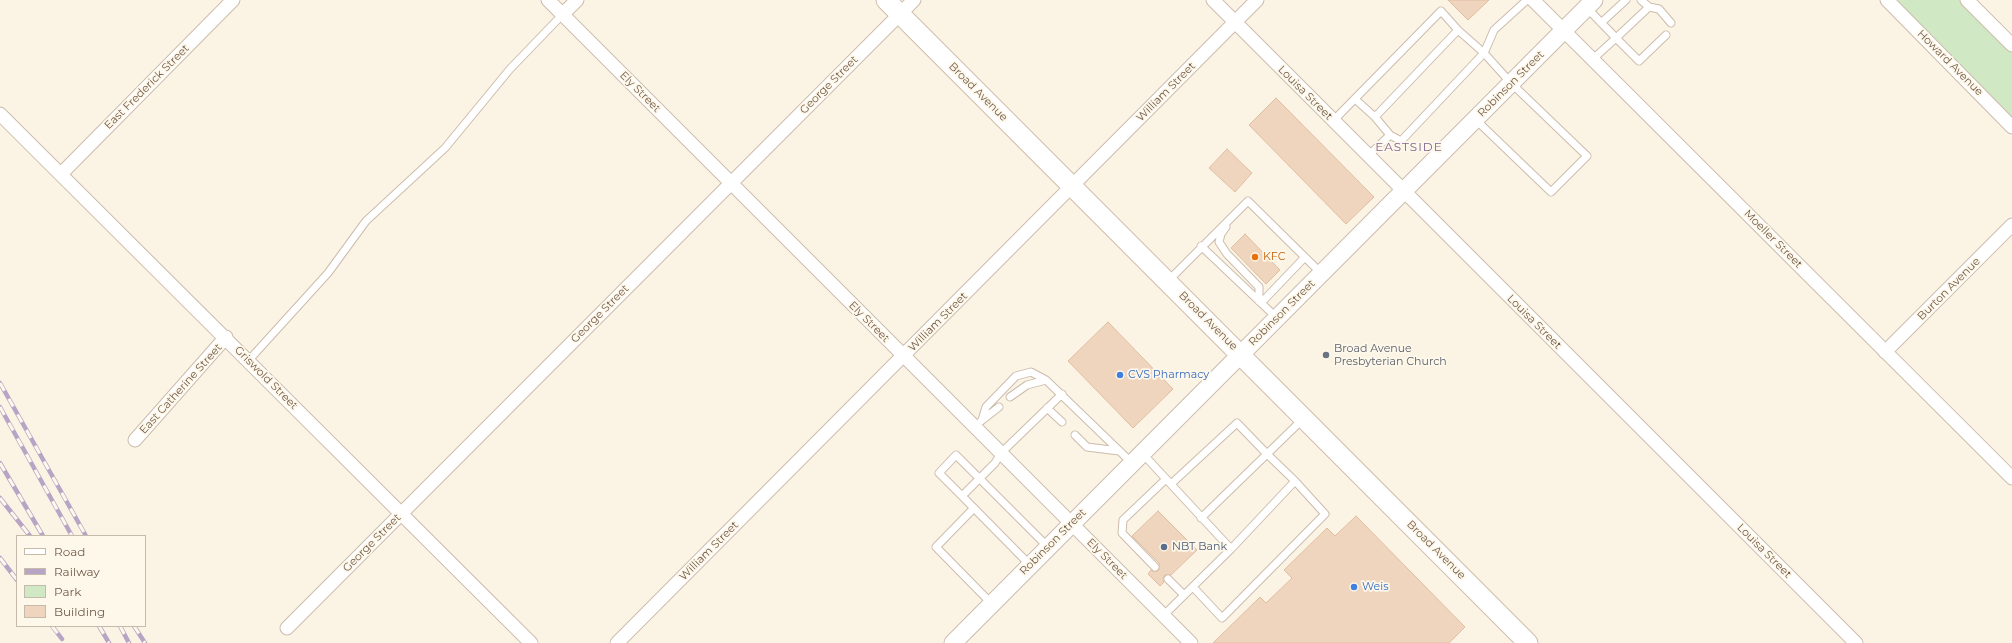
<!DOCTYPE html>
<html>
<head>
<meta charset="utf-8">
<style>
  body { margin:0 }
  #map { position:relative; width:2012px; height:643px; overflow:hidden; background:#fbf4e5; font-family:Montserrat,sans-serif }
  canvas { display:block }
  .legend { position:absolute; left:16px; top:535px; width:130px; height:92px; box-sizing:border-box; background:#fef8eb; border:1px solid #c6baab; margin:0; padding:5px 7px; list-style:none; font-size:12px; color:#725c4b }
  .legend li { display:flex; align-items:center; gap:8px; height:20px }
  .legend b { width:20px; border:1px solid #c6baab }
</style>
</head>
<body>
<div id="map">
<canvas width="2012" height="643"></canvas>
<ul class="legend">
<li><b style="height:5px;background:#fff"></b>Road</li>
<li><b style="height:5px;background:#b8a4c4"></b>Railway</li>
<li><b style="height:11px;background:#d0e8c4"></b>Park</li>
<li><b style="height:11px;background:#efd5be"></b>Building</li>
</ul>
</div>
<script>
const ctx = document.querySelector('canvas').getContext('2d');
ctx.lineJoin = 'round';
function fillPath(path, color) { ctx.fillStyle = color; ctx.fill(path, 'evenodd'); }
const toPath = rows => new Path2D(rows.map(r => 'M' + r).join(''));
function stroke(path, color, width, dash) { ctx.strokeStyle = color; ctx.lineWidth = width; ctx.lineCap = dash ? 'butt' : 'round'; ctx.setLineDash(dash || []); ctx.stroke(path); }
function label(font, color, halo, rows, align = 'center') {
  ctx.font = font + ' Montserrat,sans-serif'; ctx.lineWidth = 3.5; ctx.setLineDash([]); ctx.textBaseline = 'middle'; ctx.strokeStyle = halo; ctx.fillStyle = color; for (const [text, x, y, turn = 0] of rows) {
    ctx.save(); ctx.translate(x, y); ctx.rotate((+turn || 0) * Math.PI / 180); ctx.textAlign = isNaN(turn) ? turn : align; if (halo) ctx.strokeText(text, 0, 0); ctx.fillText(text, 0, 0); ctx.restore();
  }
}
const green = toPath([
  [1887,0,1968,0,2012,44,2012,125]
]);
const building = toPath([
  [1448,0,1489,0,1468,20,1448,0],
  [1276,98,1374,197,1346,224,1249,125,1276,98],
  [1227,149,1252,173,1235,192,1209,168,1227,149],
  [1245,234,1280,270,1266,284,1231,248,1245,234],
  [1108,322,1173,389,1133,428,1068,361,1108,322],
  [1158,511,1197,550,1171,575,1165,575,1163,578,1164,582,1160,586,1148,574,1151,570,1154,572,1159,570,1159,563,1132,536,1158,511],
  [1356,516,1465,627,1449,643,1213,643,1260,597,1266,603,1292,578,1284,570,1327,528,1335,536,1356,516]
]);
const service = toPath([
  [1649,7,1659,9,1671,23],
  [1587,8,1616,38,1649,7,1641,0],
  [1601,23,1626,0],
  [1593,59,1616,38,1639,61,1666,35],
  [1375,117,1458,30],
  [1475,119,1551,192,1587,156,1511,83,1484,53,1494,30,1527,0],
  [1333,121,1441,11,1458,30,1484,53,1401,141,1390,135,1375,117,1355,99],
  [1368,156,1390,135],
  [1226,227,1221,234,1219,242,1227,254,1259,287,1259,301],
  [1201,246,1277,318],
  [1168,281,1248,201,1321,273],
  [1261,303,1305,257],
  [249,360,328,273,366,221,445,148,510,69,563,14],
  [1010,397,1027,385,1046,380,1132,463],
  [1047,408,1062,422],
  [982,420,986,407,1016,376,1031,372,1046,380],
  [981,421,999,407],
  [1075,435,1087,447,1119,451],
  [1142,453,1231,549,1164,615],
  [1171,484,1237,423,1267,454,1201,518],
  [962,496,939,473,956,455,1048,547],
  [974,508,936,547,992,604],
  [1231,549,1295,481,1267,454,1303,419],
  [1030,565,962,496,995,463,1001,453,1062,394],
  [1155,567,1122,533,1123,520,1166,479],
  [1168,579,1184,595],
  [1193,587,1222,618,1325,514,1295,481]
]);
const minor = toPath([
  [548,0,1191,643],
  [1213,0,1856,643],
  [1533,0,2012,478],
  [1887,0,2012,127],
  [1967,0,2012,45],
  [563,14,577,0],
  [0,114,531,643],
  [61,174,233,0],
  [1885,352,2012,225],
  [135,440,226,337],
  [287,628,914,0],
  [617,643,1257,0]
]);
const tertiary = toPath([
  [953,643,1594,0]
]);
const secondary = toPath([
  [886,0,1528,643]
]);
const rail = toPath([
  [0,383,86,536],
  [0,407,72,536],
  [0,463,43,536],
  [0,498,30,536],
  [0,558,17,580],
  [52,626,62,639],
  [99,626,109,643],
  [120,626,129,643],
  [134,626,145,643]
]);
const markers = [
  [1255,257,4,"#e8710a"],
  [1326,355,4,"#6b7280"],
  [1120,375,4,"#3f7fe0"],
  [1164,547,4,"#5c6f8a"],
  [1354,587,4,"#3f7fe0"]
];
const streetNames = [
  ["Howard Avenue",1950,63,45],
  ["Robinson Street",1511,84,-45],
  ["George Street",829,85,-45],
  ["East Frederick Street",147,87,-45],
  ["Ely Street",640,92,45],
  ["Broad Avenue",978,92,45],
  ["William Street",1166,92,-45],
  ["Louisa Street",1305,93,45],
  ["Moeller Street",1773,239,45],
  ["Burton Avenue",1949,289,-45],
  ["Robinson Street",1282,313,-45],
  ["George Street",600,314,-45],
  ["Broad Avenue",1208,321,45],
  ["Ely Street",869,322,45],
  ["William Street",938,322,-45],
  ["Louisa Street",1534,322,45],
  ["Griswold Street",266,378,45],
  ["East Catherine Street",181,389,-48],
  ["Robinson Street",1053,542,-45],
  ["George Street",372,543,-45],
  ["Broad Avenue",1436,550,45],
  ["William Street",709,551,-45],
  ["Louisa Street",1764,551,45],
  ["Ely Street",1107,559,45]
];
const foodNames = [
  ["KFC",1263,257]
];
const worshipNames = [
  ["Broad Avenue",1334,349],
  ["Presbyterian Church",1334,362]
];
const shopNames = [
  ["CVS Pharmacy",1128,375],
  ["Weis",1362,587]
];
const serviceNames = [
  ["NBT Bank",1172,547]
];
const neighbourhoodNames = [
  ["EASTSIDE",1409,147]
];
fillPath(green, '#d0e8c4');
fillPath(building, '#efd5be');
stroke(building, '#e1bd9f', 1);
stroke(service, '#ccbcac', 9);
stroke(minor, '#ccbcac', 15);
stroke(tertiary, '#ccbcac', 19);
stroke(secondary, '#cfbda9', 21);
stroke(service, '#fff', 7);
stroke(minor, '#fff', 13);
stroke(tertiary, '#fff', 17);
stroke(secondary, '#fff', 19);
stroke(rail, '#b8a4c4', 4.5);
stroke(rail, '#fef8eb', 3, [9]);
for (const [x, y, r, color] of markers) { const dot = new Path2D(); dot.arc(x, y, r, 0, 2 * Math.PI); ctx.fillStyle = color; ctx.fill(dot); stroke(dot, '#fef8eb', 1.5); }
label('11px', '#725c4b', '#fef8eb', streetNames);
label('11px', '#c56008', '#fef8eb', foodNames, 'left');
label('11px', '#5b616d', '#fef8eb', worshipNames, 'left');
label('11px', '#366cbe', '#fef8eb', shopNames, 'left');
label('11px', '#4e5e75', '#fef8eb', serviceNames, 'left');
ctx.letterSpacing = '1px';
label('12px', '#83638f', '#fef8eb', neighbourhoodNames);
ctx.letterSpacing = '0px';
</script>
</body>
</html>
